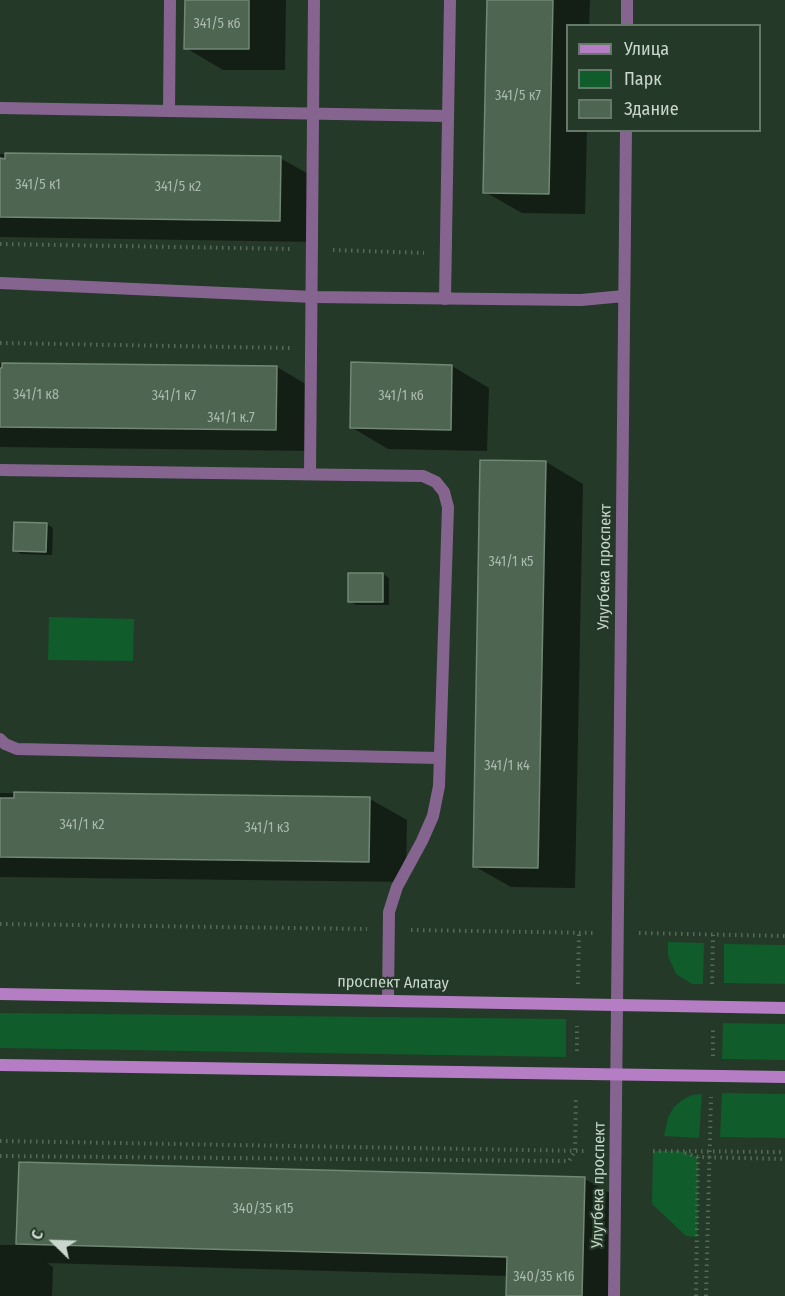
<!DOCTYPE html>
<html>
<head>
<meta charset="utf-8">
<style>
  body { margin:0 }
  #map { position:relative; width:785px; height:1296px; overflow:hidden; background:#243928; font-family:"Fira Sans Condensed",sans-serif }
  canvas { display:block }
  .legend { position:absolute; left:566px; top:24px; width:195px; height:108px; box-sizing:border-box; background:#243928; border:2px solid #66786a; margin:0; padding:8px 10px; list-style:none; font-size:18px; color:#cad7cc }
  .legend li { display:flex; align-items:center; gap:12px; height:30px }
  .legend b { width:30px; border:2px solid #66786a }
  .north { position:absolute; left:24px; top:1212px; width:60px; height:60px; -webkit-text-stroke:4px #243928; paint-order:stroke; rotate:293deg; font-size:16px; font-weight:700; line-height:24px; text-align:center; color:#cad7cc }
  .north::after { content:''; display:block; margin:auto; width:21px; height:27px; background:#cad7cc; clip-path:polygon(50% 0,100% 100%,50% 72%,0 100%) }
</style>
</head>
<body>
<div id="map">
<canvas width="785" height="1296"></canvas>
<ul class="legend">
<li><b style="height:8px;background:#b57ec4"></b>Улица</li>
<li><b style="height:16px;background:#105c2b"></b>Парк</li>
<li><b style="height:16px;background:#4e6552"></b>Здание</li>
</ul>
<div class="north">С</div>
</div>
<script>
const ctx = document.querySelector('canvas').getContext('2d');
ctx.lineJoin = 'round';
function fillPath(path, color) { ctx.fillStyle = color; ctx.fill(path, 'evenodd'); }
const toPath = rows => new Path2D(rows.map(r => 'M' + r).join(''));
function stroke(path, color, width, dash) { ctx.strokeStyle = color; ctx.lineWidth = width; ctx.lineCap = dash ? 'butt' : 'round'; ctx.setLineDash(dash || []); ctx.stroke(path); }
function label(font, color, halo, rows, align = 'center') {
  ctx.font = font + ' "Fira Sans Condensed",sans-serif'; ctx.lineWidth = 4.5; ctx.setLineDash([]); ctx.textBaseline = 'middle'; ctx.strokeStyle = halo; ctx.fillStyle = color; for (const [text, x, y, turn = 0] of rows) {
    ctx.save(); ctx.translate(x, y); ctx.rotate((+turn || 0) * Math.PI / 180); ctx.textAlign = isNaN(turn) ? turn : align; if (halo) ctx.strokeText(text, 0, 0); ctx.fillText(text, 0, 0); ctx.restore();
  }
}
const green = toPath([
  [49,617,134,619,133,661,48,660],
  [668,942,704,943,703,984,692,984,676,974,668,956],
  [724,944,785,945,785,984,724,983],
  [0,1013,566,1019,566,1057,0,1048],
  [723,1023,785,1024,785,1060,722,1059],
  [722,1093,785,1094,785,1138,720,1137],
  [702,1094,699,1138,664,1136,668,1117,674,1107,682,1100,692,1095],
  [653,1151,679,1151,698,1157,697,1237,686,1236,652,1204]
]);
const shadow = toPath([
  [186,0,286,0,285,70,223,70,186,48],
  [489,0,590,0,589,26,568,26,568,130,587,130,585,214,522,213,485,192],
  [0,154,280,158,317,179,317,242,0,237],
  [0,363,277,367,314,389,313,451,0,447],
  [452,366,489,388,487,451,388,449,351,427],
  [546,462,583,484,575,888,511,887,474,866],
  [47,524,53,528,52,555,21,554,15,550],
  [383,574,389,578,389,605,356,605,350,601],
  [0,793,370,799,407,820,406,882,0,877],
  [20,1164,585,1179,620,1199,618,1296,507,1296,508,1276,47,1263,53,1267,52,1296,0,1296,0,1245,17,1245]
]);
const building = toPath([
  [185,0,249,0,249,49,184,49,185,0],
  [487,0,553,0,549,194,483,193,487,0],
  [5,153,281,156,280,221,0,217,0,158,5,159,5,153],
  [351,362,452,365,451,430,350,428,351,362],
  [2,363,277,366,276,430,0,427,0,368,2,368,2,363],
  [480,460,546,461,538,868,473,867,480,460],
  [14,522,47,523,46,552,13,551,14,522],
  [348,573,383,573,383,602,348,602,348,573],
  [14,792,370,797,369,862,0,857,0,798,14,798,14,792],
  [19,1162,585,1177,582,1296,506,1296,507,1257,16,1244,19,1162]
]);
const path = toPath([
  [0,244,292,249],
  [333,250,424,253],
  [0,343,290,348],
  [0,924,367,929],
  [411,930,595,933],
  [639,933,785,936],
  [578,984,579,933],
  [712,984,713,935],
  [577,1051,577,1026],
  [713,1056,713,1027],
  [0,1141,585,1151],
  [653,1151,785,1152],
  [685,1153,698,1157,785,1159],
  [0,1156,569,1161,575,1151,576,1097],
  [696,1296,698,1157],
  [706,1296,711,1097]
]);
const service = toPath([
  [0,108,448,116],
  [169,111,170,0],
  [445,299,450,0],
  [0,470,423,476,436,482,444,492,448,507,439,786,433,816,422,841,397,887,389,912,388,1000],
  [310,474,314,0],
  [0,739,5,744,17,749,439,758]
]);
const minor = toPath([
  [627,26,627,0],
  [0,283,313,297,581,300,624,296],
  [614,1296,626,130]
]);
const secondary = toPath([
  [0,994,785,1008],
  [0,1065,785,1077]
]);
const numberNames = [
  ["341/5 к6",217,24],
  ["341/5 к7",518,96],
  ["341/5 к1",38,185],
  ["341/5 к2",178,187],
  ["341/1 к8",36,395],
  ["341/1 к7",174,396],
  ["341/1 к6",401,396],
  ["341/1 к.7",231,418],
  ["341/1 к5",511,562],
  ["341/1 к4",507,766],
  ["341/1 к2",82,825],
  ["341/1 к3",267,828],
  ["340/35 к15",263,1209],
  ["340/35 к16",544,1277]
];
const streetNames = [
  ["Улугбека проспект",605,567,-89],
  ["проспект Алатау",393,983,1],
  ["Улугбека проспект",599,1185,-89]
];
fillPath(green, '#105c2b');
fillPath(shadow, '#0007');
fillPath(building, '#4e6552');
stroke(building, '#708874', 1.5);
stroke(path, '#576a5a', 4, [1.5, 4.5]);
stroke(service, '#866490', 12);
stroke(minor, '#866490', 12);
stroke(secondary, '#b57ec4', 12);
label('14px', '#abbaae', null, numberNames);
label('16px', '#cad7cc', '#243928', streetNames);
</script>
</body>
</html>
